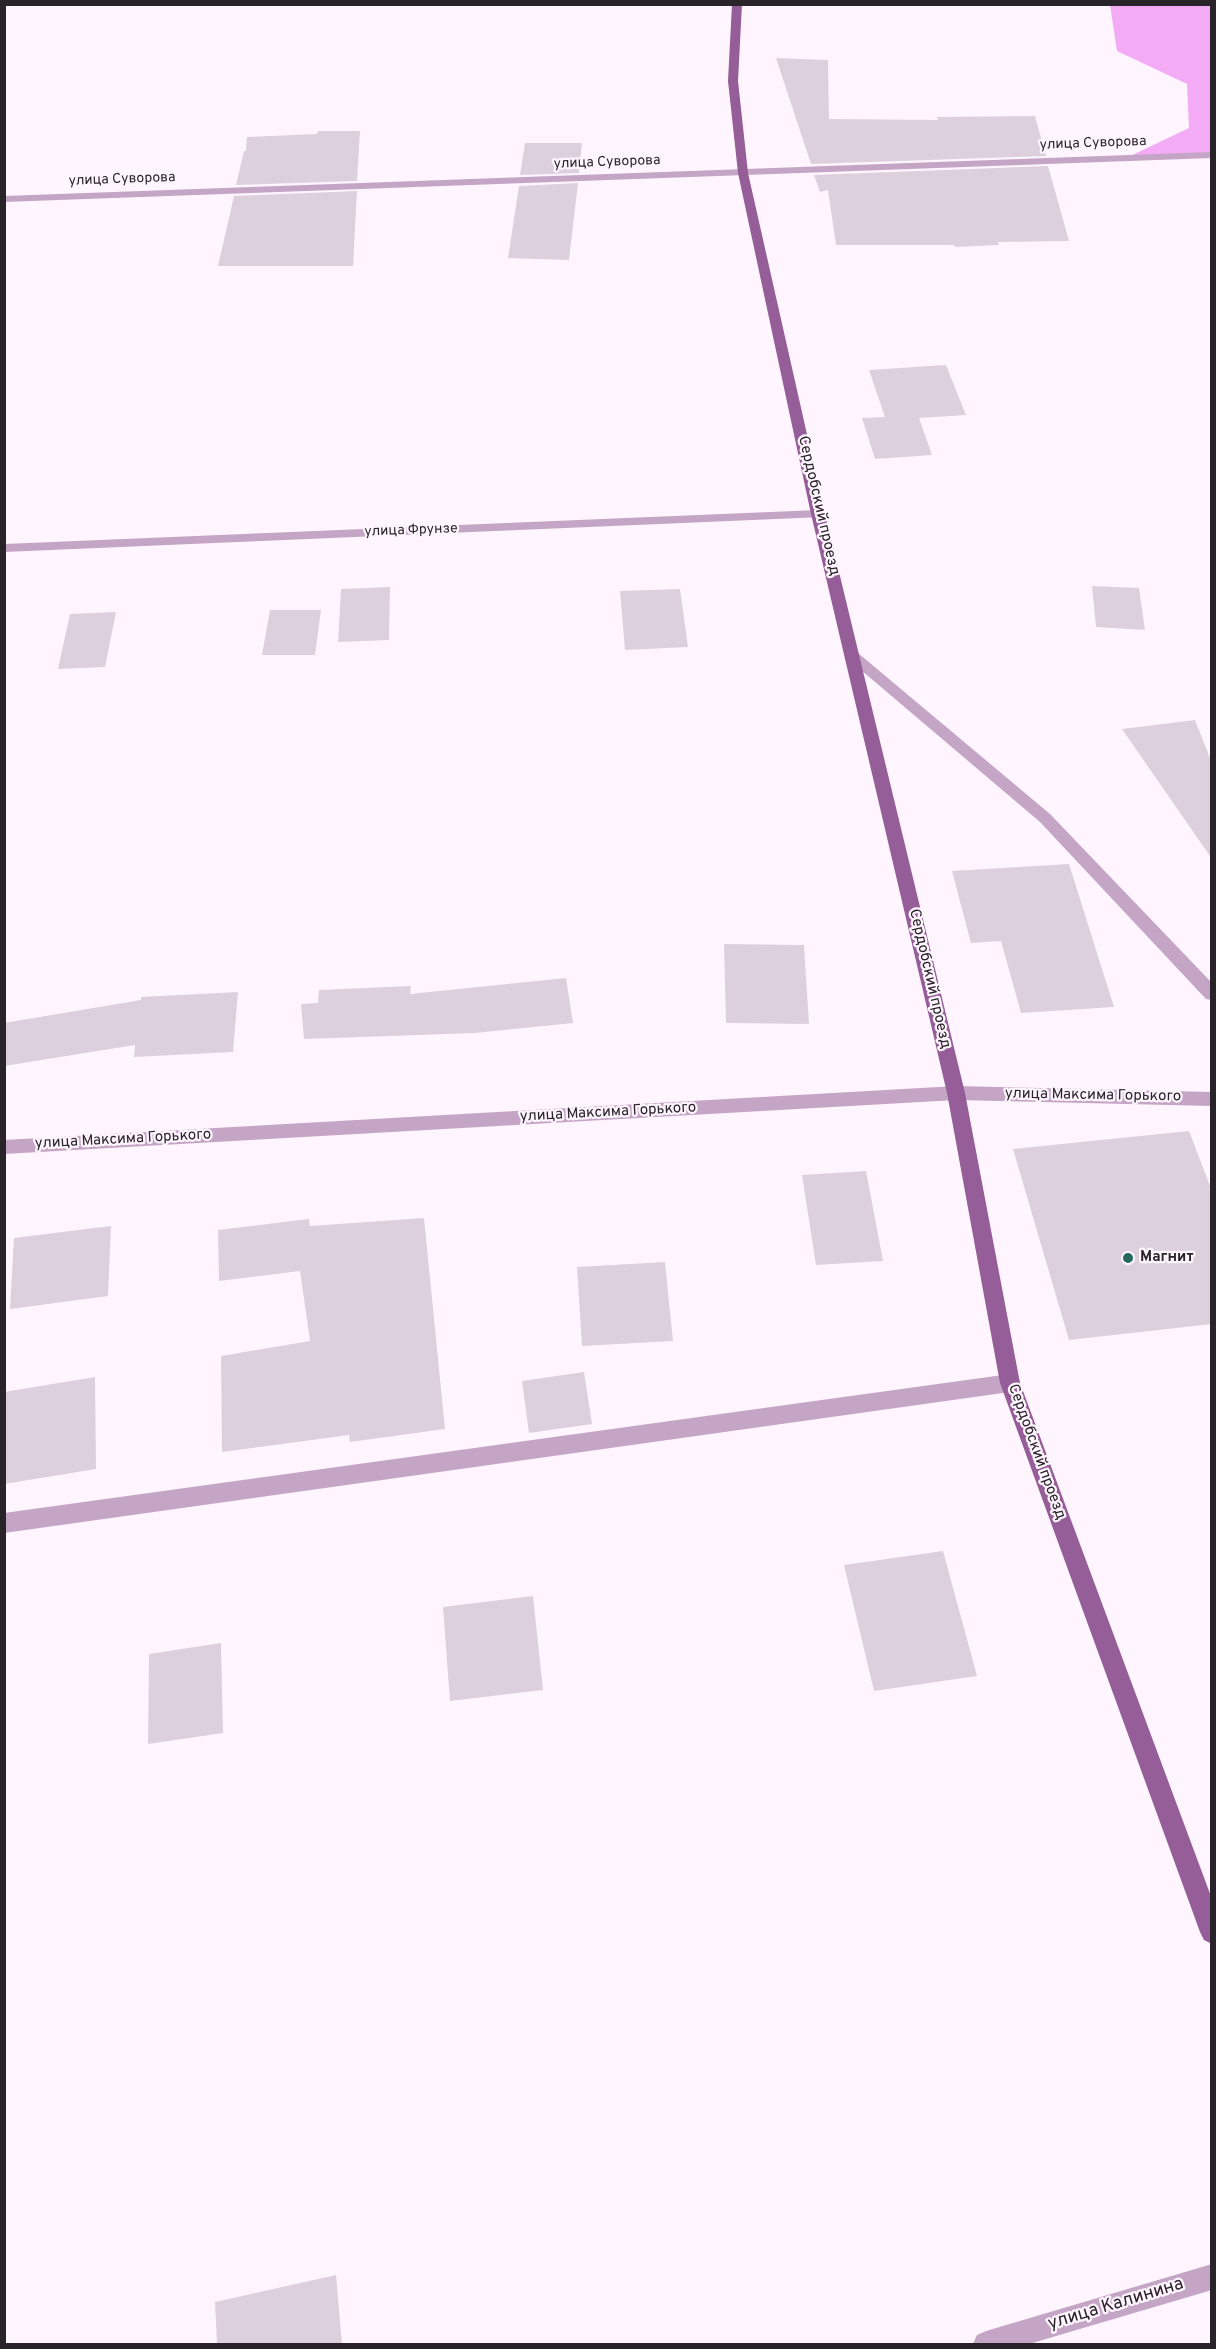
<!DOCTYPE html>
<html>
<head>
<meta charset="utf-8">
<style>
  body { margin:0 }
  #map { position:relative; width:1216px; height:2349px; overflow:hidden; background:#fff5ff; font-family:Overpass,sans-serif }
  canvas { display:block }
  .frame { position:absolute; inset:0; border:6px solid #292429; pointer-events:none }
</style>
</head>
<body>
<div id="map">
<canvas width="1216" height="2349"></canvas>
<div class="frame"></div>
</div>
<script>
const ctx = document.querySelector('canvas').getContext('2d');
ctx.lineJoin = 'round';
function fillPath(path, color) { ctx.fillStyle = color; ctx.fill(path, 'evenodd'); }
const toPath = rows => new Path2D(rows.map(r => 'M' + r).join(''));
function stroke(path, color, width, dash) { ctx.strokeStyle = color; ctx.lineWidth = width; ctx.lineCap = dash ? 'butt' : 'round'; ctx.setLineDash(dash || []); ctx.stroke(path); }
function label(font, color, halo, rows, align = 'center') {
  ctx.font = font + ' Overpass,sans-serif'; ctx.lineWidth = 4.5; ctx.setLineDash([]); ctx.textBaseline = 'middle'; ctx.strokeStyle = halo; ctx.fillStyle = color; for (const [text, x, y, turn = 0] of rows) {
    ctx.save(); ctx.translate(x, y); ctx.rotate((+turn || 0) * Math.PI / 180); ctx.textAlign = isNaN(turn) ? turn : align; if (halo) ctx.strokeText(text, 0, 0); ctx.fillText(text, 0, 0); ctx.restore();
  }
}
const forest = toPath([
  [1110,5,1211,5,1211,155,1124,159,1189,128,1187,84,1117,51]
]);
const building = toPath([
  [776,58,828,60,829,119,938,120,937,117,1035,116,1046,156,811,164],
  [318,131,360,131,357,181,236,185,244,151,246,151,247,137,317,134],
  [525,143,582,143,579,173,520,175],
  [1048,166,1069,241,998,242,999,245,955,247,954,245,836,245,828,190,820,192,814,175],
  [578,183,569,260,508,258,519,186],
  [357,191,353,266,218,266,234,196],
  [946,365,966,415,919,418,932,455,875,459,862,418,885,417,869,370],
  [1092,586,1139,588,1145,630,1096,627],
  [390,587,389,640,338,642,341,589],
  [680,589,688,647,625,650,620,591],
  [270,610,321,610,315,655,262,655],
  [116,612,105,667,58,669,70,614],
  [1195,720,1212,763,1212,859,1122,729],
  [1069,864,1114,1007,1021,1013,1001,941,971,943,952,871],
  [724,944,804,945,809,1024,726,1023],
  [566,978,573,1023,475,1033,304,1039,301,1004,318,1003,319,990,411,986,410,994],
  [238,992,233,1052,134,1057,135,1045,4,1066,4,1023,141,1000,141,997],
  [1189,1131,1212,1191,1212,1324,1069,1340,1013,1149],
  [866,1171,883,1261,816,1265,802,1175],
  [424,1218,445,1429,350,1442,349,1435,222,1452,221,1356,310,1341,300,1271,219,1281,218,1230,309,1219,310,1226],
  [111,1226,108,1296,10,1309,14,1238],
  [665,1262,673,1341,582,1346,577,1267],
  [584,1372,592,1424,529,1433,522,1381],
  [95,1377,96,1469,4,1484,4,1392],
  [943,1551,977,1676,874,1691,844,1565],
  [533,1596,543,1690,450,1701,443,1607],
  [221,1643,223,1733,148,1744,149,1654],
  [336,2275,342,2344,217,2344,215,2302]
]);
const minor = toPath([
  [1212,152,1212,158,4,202,4,196,1212,152],
  [818,510,825,514,823,517,4,552,4,544,818,510],
  [853,651,858,653,1050,814,1212,983,1212,1000,1206,999,1040,822,848,659,846,656,853,651],
  [956,1086,1212,1092,1212,1106,956,1100,4,1154,4,1140,956,1086],
  [1010,1374,1017,1377,1020,1383,1017,1389,1010,1392,4,1533,4,1513,1010,1374],
  [1212,2264,1212,2290,1029,2344,973,2344,977,2335,986,2331,1212,2264]
]);
const major = toPath([
  [732,4,742,4,738,81,748,173,825,514,965,1093,1020,1383,1212,1899,1212,1944,1204,1940,1200,1932,1000,1383,947,1093,811,514,738,173,728,81,732,4]
]);
const markers = [
  [1128,1258,6,"#26695a"]
];
const farStreetnames = [
  ["улица Суворова",1093,144,-2],
  ["улица Суворова",607,163,-2],
  ["улица Суворова",122,180,-2],
  ["улица Фрунзе",411,531,-2]
];
const streetNames = [
  ["Сердобский проезд",818,506,77],
  ["Сердобский проезд",929,979,77],
  ["улица Максима Горького",1093,1096,1],
  ["улица Максима Горького",608,1113,-3],
  ["улица Максима Горького",123,1140,-3],
  ["Сердобский проезд",1036,1452,70]
];
const poiNames = [
  ["Магнит",1140,1258]
];
const nearStreetnames = [
  ["улица Калинина",1116,2305,-17]
];
fillPath(forest, '#f3abf6');
fillPath(building, '#dcd0dc');
fillPath(minor, '#c5a5c6');
fillPath(major, '#965e99');
for (const [x, y, r, color] of markers) { const dot = new Path2D(); dot.arc(x, y, r, 0, 2 * Math.PI); ctx.fillStyle = color; ctx.fill(dot); stroke(dot, '#fff5ff', 2); }
label('14px', '#292429', '#fff5ff', farStreetnames);
label('15px', '#292429', '#fff5ff', streetNames);
label('bold 15px', '#292429', '#fff5ff', poiNames, 'left');
label('18px', '#292429', '#fff5ff', nearStreetnames);
</script>
</body>
</html>
